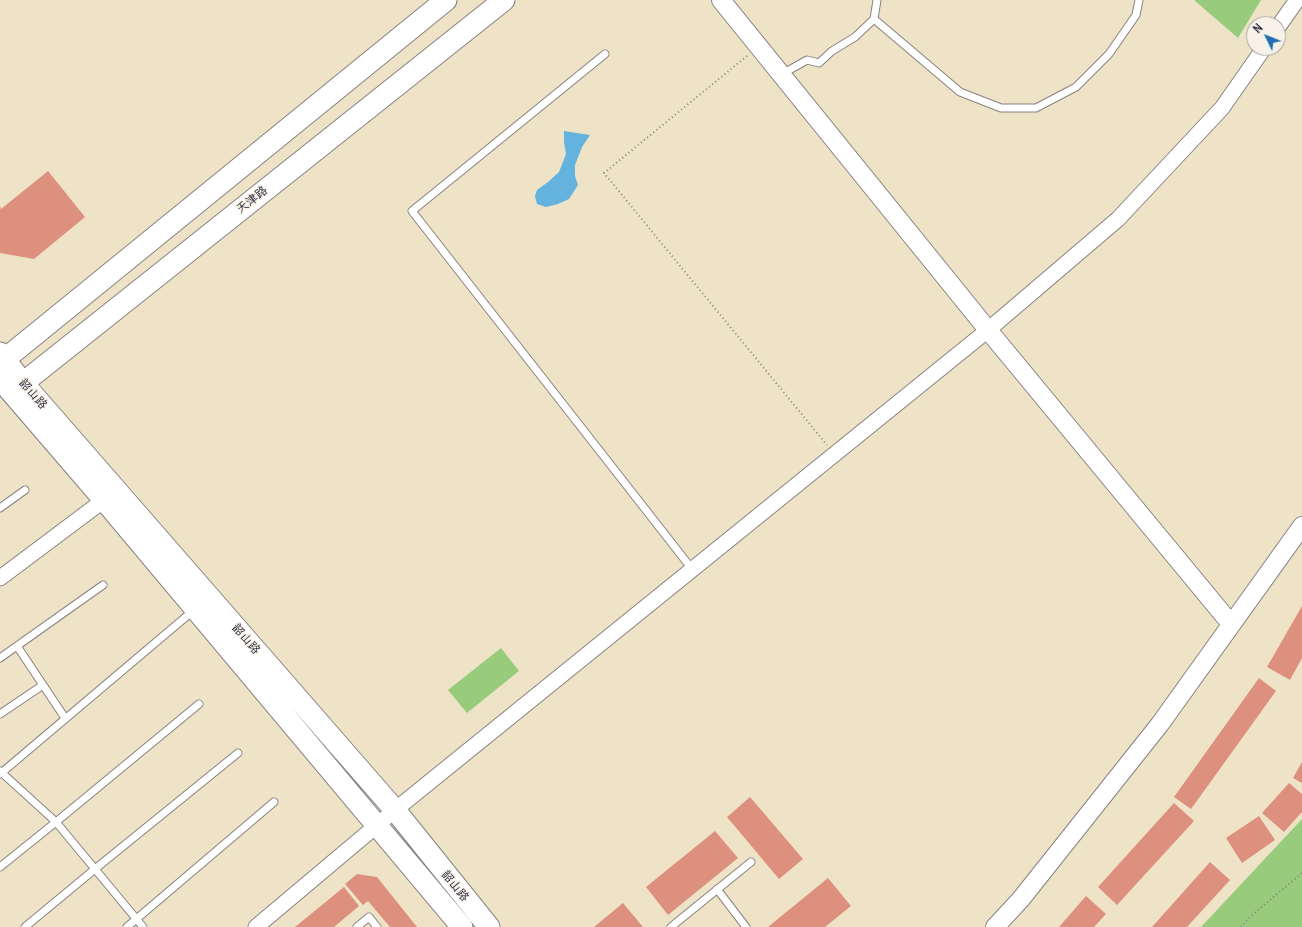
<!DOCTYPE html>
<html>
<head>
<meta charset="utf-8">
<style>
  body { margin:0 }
  #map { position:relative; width:1302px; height:927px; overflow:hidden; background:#eee3c7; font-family:Delius,sans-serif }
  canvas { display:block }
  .north { position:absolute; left:1246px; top:16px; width:40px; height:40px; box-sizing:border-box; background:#f7f3e8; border:1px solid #a29fa3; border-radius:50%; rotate:313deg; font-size:11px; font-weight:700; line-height:16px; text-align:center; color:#22223b }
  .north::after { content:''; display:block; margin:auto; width:14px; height:18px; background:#1f6fb2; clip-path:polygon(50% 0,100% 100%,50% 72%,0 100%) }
</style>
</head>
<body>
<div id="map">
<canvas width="1302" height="927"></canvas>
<div class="north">N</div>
</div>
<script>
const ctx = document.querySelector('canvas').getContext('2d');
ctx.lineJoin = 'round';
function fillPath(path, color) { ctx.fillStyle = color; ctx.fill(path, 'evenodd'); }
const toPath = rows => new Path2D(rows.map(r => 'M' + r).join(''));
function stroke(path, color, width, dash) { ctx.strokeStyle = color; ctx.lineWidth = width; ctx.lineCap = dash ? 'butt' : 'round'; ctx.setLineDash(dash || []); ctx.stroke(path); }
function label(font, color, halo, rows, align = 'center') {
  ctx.font = font + ' Delius,"LXGW WenKai TC",sans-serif'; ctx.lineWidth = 3; ctx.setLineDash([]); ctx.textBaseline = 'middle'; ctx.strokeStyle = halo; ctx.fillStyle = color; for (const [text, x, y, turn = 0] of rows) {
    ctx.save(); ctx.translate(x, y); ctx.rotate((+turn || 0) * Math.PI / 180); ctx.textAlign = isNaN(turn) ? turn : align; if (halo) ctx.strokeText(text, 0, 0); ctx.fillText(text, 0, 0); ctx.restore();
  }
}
const green = toPath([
  [1194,0,1261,0,1238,38],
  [501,648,519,671,467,713,448,690],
  [1302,819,1302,927,1201,927]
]);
const water = toPath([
  [564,131,590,135,582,147,575,165,575,176,578,185,569,199,558,204,546,207,537,204,535,196,537,190,548,182,559,172,566,154,564,142]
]);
const building = toPath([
  [48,171,85,217,34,259,0,253,0,206,1,209],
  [1302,606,1302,658,1290,680,1267,667],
  [1259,678,1276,691,1191,809,1174,797],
  [1302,762,1302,783,1293,778],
  [1289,783,1302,794,1302,812,1284,832,1262,813],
  [750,797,803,859,779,879,727,817],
  [1174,803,1194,821,1117,905,1098,887],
  [1259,816,1275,840,1242,863,1226,838],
  [715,831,738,858,668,915,646,887],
  [1210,862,1230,880,1187,927,1152,927],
  [357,874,377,877,417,927,390,927,368,901,363,905,345,884],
  [828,878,851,906,825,927,768,927],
  [344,887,359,906,334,927,295,927],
  [1086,896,1106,914,1094,927,1059,927],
  [623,903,643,927,594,927]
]);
const path = toPath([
  [747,56,604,173,827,445],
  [1241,927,1251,916,1302,873]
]);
const service = toPath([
  [877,0,874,19,960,92,1001,108,1036,108,1076,87,1109,54,1136,15,1139,0],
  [605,54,412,211,692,569],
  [782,74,807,60,819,63,832,51,855,37,874,19],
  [0,508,25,490],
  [17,646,65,718],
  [0,658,103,585],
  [0,714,43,685],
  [0,771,56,822,143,927],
  [0,774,194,610],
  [0,867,56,822,199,704],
  [717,889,746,927],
  [25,927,95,869,238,753],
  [127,927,274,802],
  [357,927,369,917,377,927],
  [671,927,751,862]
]);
const minor = toPath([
  [1278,27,1297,0],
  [0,578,104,500],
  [256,927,395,810,988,330,1118,219,1222,108,1264,48]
]);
const tertiary = toPath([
  [721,0,988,330,1231,624],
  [995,927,1021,899,1160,724,1302,526]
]);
const secondary = toPath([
  [0,353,22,382,395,810,489,927],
  [0,363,446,0],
  [0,379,104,500,462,927],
  [13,391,504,0]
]);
const streetNames = [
  ["天津路",252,200,-38],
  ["韶山路",33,394,49],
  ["韶山路",246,639,49],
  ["韶山路",455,886,51]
];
fillPath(green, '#98cc7c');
fillPath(water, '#64b2de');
fillPath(building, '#dd907d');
stroke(service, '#888281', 9);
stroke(minor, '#888281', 17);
stroke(tertiary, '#888281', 20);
stroke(secondary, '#888281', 23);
stroke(path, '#888281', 2, [1, 3]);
stroke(service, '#fff', 7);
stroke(minor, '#fff', 15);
stroke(tertiary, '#fff', 18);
stroke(secondary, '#fff', 21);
label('12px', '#22223b', '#f7f3e8', streetNames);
</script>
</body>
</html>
